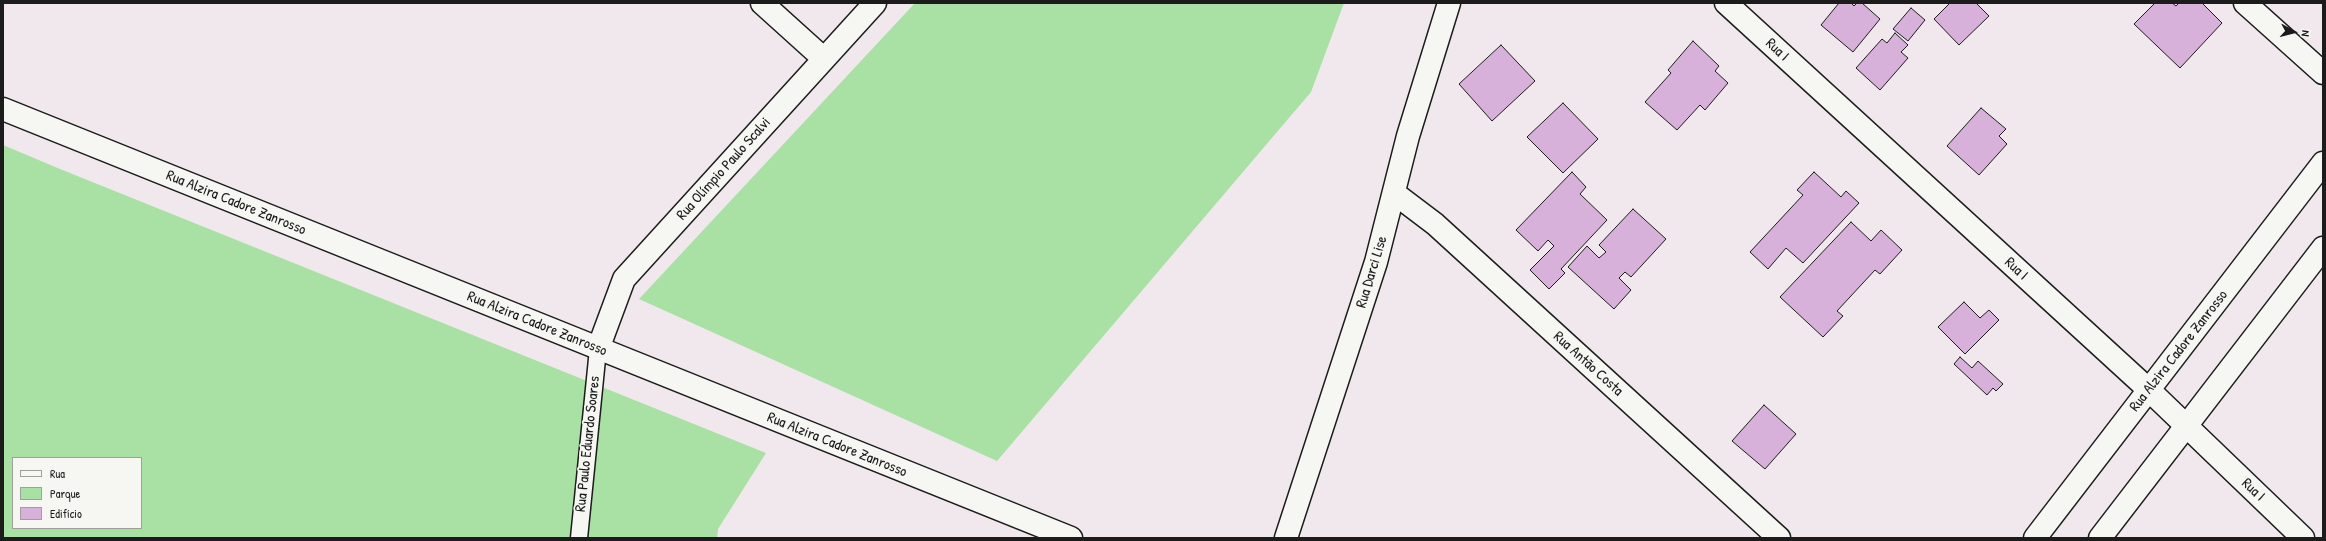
<!DOCTYPE html>
<html>
<head>
<meta charset="utf-8">
<style>
  body { margin:0 }
  #map { position:relative; width:2326px; height:541px; overflow:hidden; background:#f0e8ed; font-family:"Patrick Hand",sans-serif }
  canvas { display:block }
  .frame { position:absolute; inset:0; border:4px solid #1c1c1c; pointer-events:none }
  .legend { position:absolute; left:12px; top:457px; width:130px; height:72px; box-sizing:border-box; background:#f6f6f2; border:1px solid #9f9f9c; margin:0; padding:5px 7px; list-style:none; font-size:12px; color:#1c1c1c }
  .legend li { display:flex; align-items:center; gap:8px; height:20px }
  .legend b { width:20px; border:1px solid #9f9f9c }
  .north { position:absolute; left:2274px; top:12px; width:40px; height:40px; -webkit-text-stroke:3px #f6f6f2; paint-order:stroke; rotate:97deg; font-size:11px; font-weight:700; line-height:16px; text-align:center; color:#1c1c1c }
  .north::after { content:''; display:block; margin:auto; width:14px; height:18px; background:#1c1c1c; clip-path:polygon(50% 0,100% 100%,50% 72%,0 100%) }
</style>
</head>
<body>
<div id="map">
<canvas width="2326" height="541"></canvas>
<div class="frame"></div>
<ul class="legend">
<li><b style="height:5px;background:#f6f6f2"></b>Rua</li>
<li><b style="height:11px;background:#a9e0a4"></b>Parque</li>
<li><b style="height:11px;background:#d7b1d9"></b>Edifício</li>
</ul>
<div class="north">N</div>
</div>
<script>
const ctx = document.querySelector('canvas').getContext('2d');
ctx.lineJoin = 'round';
function fillPath(path, color) { ctx.fillStyle = color; ctx.fill(path, 'evenodd'); }
const toPath = rows => new Path2D(rows.map(r => 'M' + r).join(''));
function stroke(path, color, width, dash) { ctx.strokeStyle = color; ctx.lineWidth = width; ctx.lineCap = dash ? 'butt' : 'round'; ctx.setLineDash(dash || []); ctx.stroke(path); }
function label(font, color, halo, rows, align = 'center') {
  ctx.font = font + ' "Patrick Hand",sans-serif'; ctx.lineWidth = 3.5; ctx.setLineDash([]); ctx.textBaseline = 'middle'; ctx.strokeStyle = halo; ctx.fillStyle = color; for (const [text, x, y, turn = 0] of rows) {
    ctx.save(); ctx.translate(x, y); ctx.rotate((+turn || 0) * Math.PI / 180); ctx.textAlign = isNaN(turn) ? turn : align; if (halo) ctx.strokeText(text, 0, 0); ctx.fillText(text, 0, 0); ctx.restore();
  }
}
const green = toPath([
  [915,3,1344,3,1311,92,997,461,639,299],
  [3,145,60,169,766,453,718,529,717,538,3,538],
  [13,458,141,458,141,528,13,528]
]);
const building = toPath([
  [1839,3,1851,3,1854,6,1857,3,1862,3,1880,19,1853,52,1821,25,1839,3],
  [1948,3,1976,3,1989,16,1959,45,1934,19,1949,4,1948,3],
  [2155,3,2172,3,2176,6,2179,3,2202,3,2222,23,2180,68,2134,24,2155,3],
  [1911,8,1925,20,1908,41,1893,29,1911,8],
  [1895,33,1908,45,1901,52,1908,58,1880,90,1856,68,1882,39,1887,43,1895,33],
  [1693,41,1719,66,1715,71,1728,83,1705,110,1700,105,1677,130,1645,102,1671,73,1668,70,1693,41],
  [1501,45,1535,81,1492,121,1459,84,1501,45],
  [1563,103,1598,139,1563,173,1527,137,1563,103],
  [1981,108,2006,129,1999,136,2007,144,1979,175,1947,146,1981,108],
  [1572,172,1586,187,1580,194,1607,220,1561,269,1565,273,1549,289,1530,270,1554,246,1548,240,1538,251,1516,230,1572,172],
  [1814,172,1841,197,1846,191,1859,203,1803,263,1786,248,1768,269,1750,252,1803,195,1797,190,1814,172],
  [1633,209,1666,239,1631,277,1625,272,1619,278,1631,290,1614,309,1568,267,1587,246,1599,258,1606,252,1599,245,1633,209],
  [1851,222,1871,241,1881,230,1902,250,1880,274,1875,270,1837,311,1843,316,1823,337,1780,297,1851,222],
  [1964,302,1980,318,1989,310,1999,320,1965,354,1938,327,1964,302],
  [1960,357,1972,368,1978,361,2003,384,1996,391,1993,388,1987,395,1954,364,1960,357],
  [1764,405,1796,434,1765,469,1732,441,1764,405]
]);
const lane = toPath([
  [579,538,598,349]
]);
const street = toPath([
  [762,3,824,59],
  [1726,3,2149,390,2303,538],
  [2245,3,2323,73],
  [1394,193,1435,224,1779,538],
  [598,349,624,279,875,3],
  [1286,538,1376,262,1408,136,1449,3]
]);
const secondary = toPath([
  [3,109,1071,538],
  [2035,538,2323,163],
  [2100,538,2323,248]
]);
const streetNames = [
  ["Rua I",1777,50,43],
  ["Rua Olímpio Paulo Scalvi",724,169,-48],
  ["Rua Alzira Cadore Zanrosso",236,203,22],
  ["Rua I",2016,269,43],
  ["Rua Darci Lise",1372,272,-73],
  ["Rua Alzira Cadore Zanrosso",537,324,22],
  ["Rua Alzira Cadore Zanrosso",2179,351,-52],
  ["Rua Antão Costa",1588,364,42],
  ["Rua Paulo Eduardo Soares",588,444,-84],
  ["Rua Alzira Cadore Zanrosso",837,445,22],
  ["Rua I",2253,490,43]
];
fillPath(green, '#a9e0a4');
fillPath(building, '#d7b1d9');
stroke(building, '#1c1c1c', 1);
stroke(lane, '#1c1c1c', 19);
stroke(street, '#1c1c1c', 25);
stroke(secondary, '#1c1c1c', 25);
stroke(lane, '#f6f6f2', 16);
stroke(street, '#f6f6f2', 22);
stroke(secondary, '#f6f6f2', 22);
label('15px', '#1c1c1c', '#f6f6f2', streetNames);
</script>
</body>
</html>
